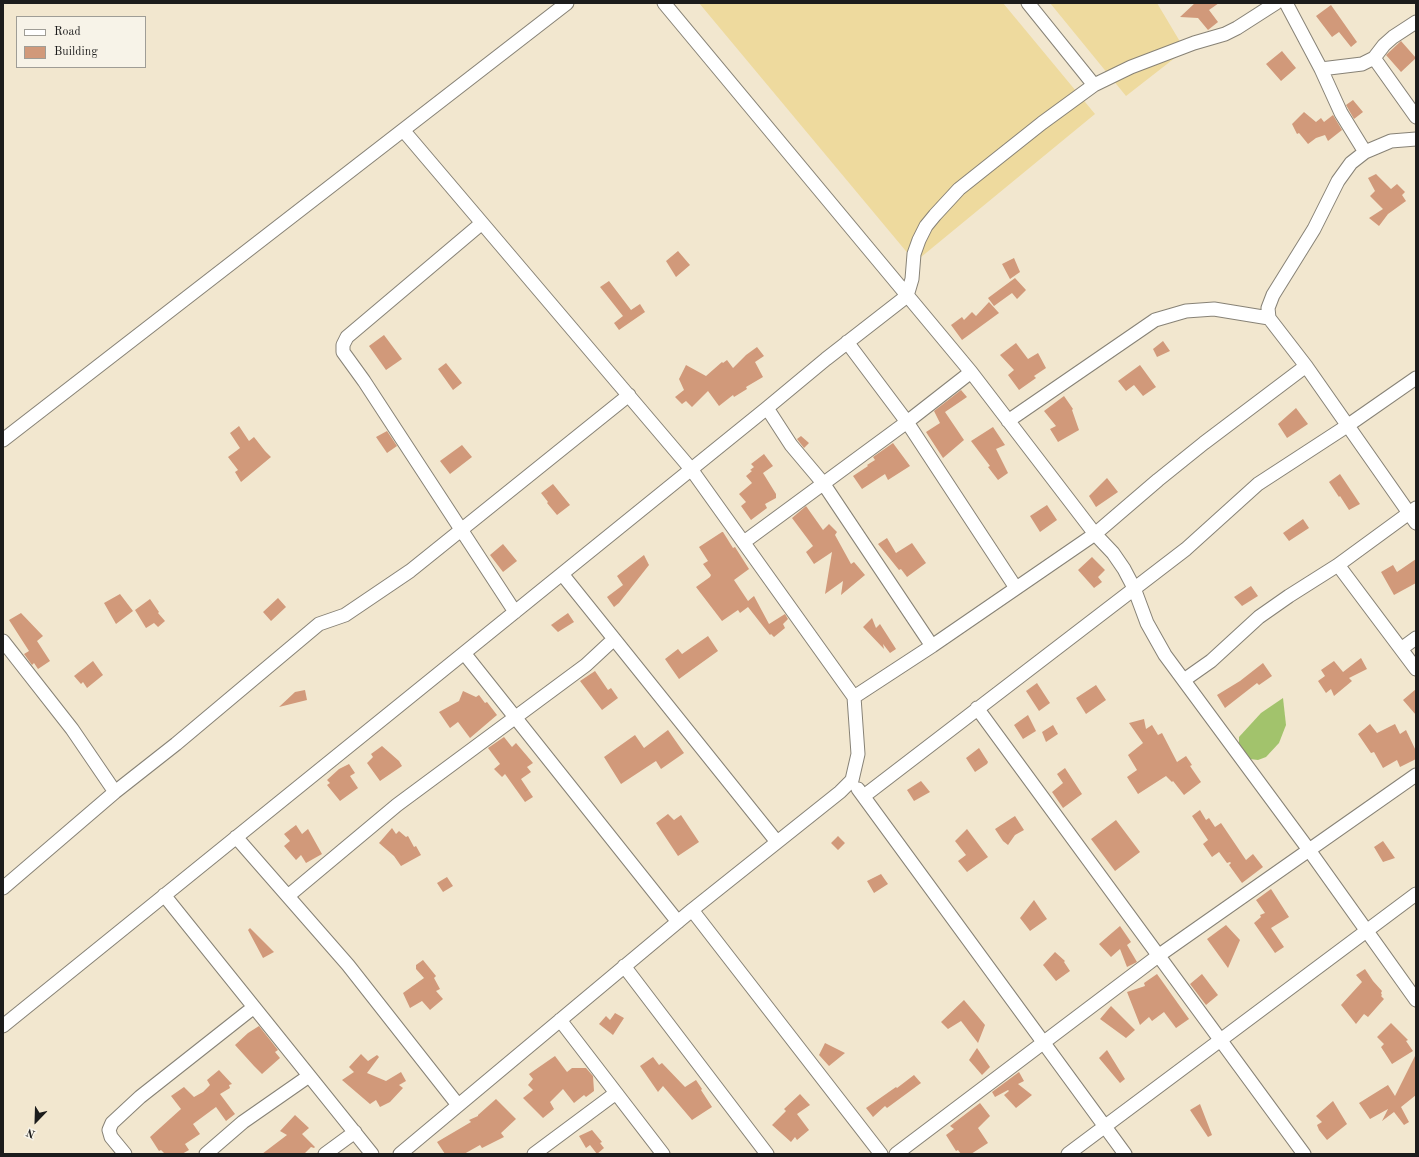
<!DOCTYPE html>
<html>
<head>
<meta charset="utf-8">
<style>
  body { margin:0 }
  #map { position:relative; width:1419px; height:1157px; overflow:hidden; background:#f2e7cf; font-family:"Old Standard TT",serif }
  canvas { display:block }
  .frame { position:absolute; inset:0; border:4px solid #1c1c1c; pointer-events:none }
  .legend { position:absolute; left:16px; top:16px; width:130px; height:52px; box-sizing:border-box; background:#f7f3e8; border:1px solid #9f9d96; margin:0; padding:5px 7px; list-style:none; font-size:12px; color:#1c1c1c }
  .legend li { display:flex; align-items:center; gap:8px; height:20px }
  .legend b { width:20px; border:1px solid #9f9d96 }
  .north { position:absolute; left:16px; top:1101px; width:40px; height:40px; -webkit-text-stroke:3px #f7f3e8; paint-order:stroke; rotate:203deg; font-size:11px; font-weight:700; line-height:16px; text-align:center; color:#1c1c1c }
  .north::after { content:''; display:block; margin:auto; width:14px; height:18px; background:#1c1c1c; clip-path:polygon(50% 0,100% 100%,50% 72%,0 100%) }
</style>
</head>
<body>
<div id="map">
<canvas width="1419" height="1157"></canvas>
<div class="frame"></div>
<ul class="legend">
<li><b style="height:5px;background:#fff"></b>Road</li>
<li><b style="height:11px;background:#d1997a"></b>Building</li>
</ul>
<div class="north">N</div>
</div>
<script>
const ctx = document.querySelector('canvas').getContext('2d');
ctx.lineJoin = 'round';
function fillPath(path, color) { ctx.fillStyle = color; ctx.fill(path, 'evenodd'); }
const toPath = rows => new Path2D(rows.map(r => 'M' + r).join(''));
function stroke(path, color, width, dash) { ctx.strokeStyle = color; ctx.lineWidth = width; ctx.lineCap = dash ? 'butt' : 'round'; ctx.setLineDash(dash || []); ctx.stroke(path); }
const green = toPath([
  [1283,698,1286,725,1279,743,1266,757,1258,760,1250,759,1244,753,1239,746,1239,737,1261,713]
]);
const sand = toPath([
  [699,3,1003,3,1095,114,915,262],
  [1050,3,1157,3,1185,50,1126,96]
]);
const building = toPath([
  [1195,3,1219,3,1209,10,1218,22,1208,30,1198,18,1180,17],
  [1331,5,1357,42,1351,47,1339,32,1332,37,1316,16],
  [1401,41,1416,58,1401,72,1386,55],
  [1282,51,1296,68,1281,81,1266,64],
  [1353,100,1363,112,1354,119,1346,105],
  [1304,112,1316,122,1321,118,1324,122,1333,115,1342,130,1328,141,1325,135,1316,138,1308,144,1299,133,1297,134,1292,124],
  [1376,174,1391,189,1397,184,1405,192,1402,195,1406,201,1388,214,1379,226,1369,218,1383,209,1370,196,1375,191,1368,178],
  [678,251,690,265,676,277,666,261],
  [1014,258,1020,272,1010,279,1002,264],
  [1015,278,1026,290,1017,299,1012,293,994,306,988,298],
  [609,281,631,310,640,304,645,312,619,330,614,323,623,316,600,287],
  [989,302,999,313,962,340,951,325,962,317,964,320,972,312,976,316],
  [384,335,402,359,386,370,369,346],
  [1163,341,1170,351,1157,357,1153,349],
  [1016,343,1028,359,1038,353,1046,368,1034,376,1036,378,1019,390,1008,375,1014,370,1000,355],
  [757,347,764,356,755,362,763,377,746,387,747,389,734,397,733,395,719,406,708,391,692,407,686,401,682,404,675,397,684,390,679,379,686,365,706,376,722,362,723,363,727,360,733,368,746,355],
  [446,363,462,383,453,390,438,369],
  [1140,365,1156,387,1143,396,1134,385,1126,391,1118,381],
  [961,390,967,397,945,412,964,440,943,458,926,432,940,423,934,411],
  [1064,396,1073,409,1072,410,1079,430,1058,442,1050,429,1056,426,1044,411],
  [1296,408,1308,424,1287,438,1278,424],
  [239,426,249,441,254,437,265,451,271,457,241,482,235,472,238,470,228,457,240,448,230,433],
  [993,427,1005,445,996,449,1008,473,998,480,988,467,990,466,971,441],
  [387,431,397,446,387,453,376,437],
  [801,436,809,443,804,448,797,439],
  [893,443,910,466,888,480,885,474,862,489,853,476,868,466,867,465,875,460,873,457],
  [462,445,472,457,450,474,440,461],
  [764,454,773,466,763,473,776,494,776,498,765,504,767,508,751,520,741,506,746,502,739,494,752,483,746,476,752,471,750,470,754,467,751,464],
  [1340,474,1360,504,1349,510,1340,496,1339,497,1329,482],
  [1107,478,1118,492,1096,507,1089,496],
  [553,484,570,505,557,515,547,503,548,502,541,493],
  [1047,505,1057,520,1040,532,1030,516],
  [806,506,823,530,829,524,837,532,835,535,851,564,854,562,865,575,841,595,843,581,825,594,832,552,814,564,806,552,813,546,792,518],
  [1303,519,1309,528,1289,541,1283,533],
  [722,532,723,532,733,548,735,547,749,569,734,580,748,601,754,596,769,624,785,614,788,619,783,624,785,628,774,637,771,634,770,635,748,607,740,613,738,610,722,621,696,587,710,577,711,575,703,564,708,561,699,547],
  [887,538,896,553,912,543,926,563,907,577,901,569,899,570,878,544],
  [503,544,517,561,503,572,490,555],
  [644,555,649,565,619,603,614,607,607,597,623,585,617,576],
  [1092,557,1105,570,1098,577,1102,582,1094,588,1078,570],
  [1416,559,1416,583,1394,595,1381,572,1393,565,1397,572],
  [1251,586,1258,596,1242,606,1234,597],
  [120,594,133,611,116,624,104,603],
  [278,598,286,607,271,621,263,612],
  [150,599,159,612,158,613,165,621,158,627,154,623,146,628,135,610],
  [21,613,43,636,37,641,50,661,38,669,34,663,32,665,24,654,29,651,9,620],
  [568,613,574,622,558,632,551,625],
  [872,618,876,628,880,624,896,649,890,653,883,644,884,649,863,627],
  [708,636,718,651,679,679,665,659,678,649,682,654],
  [1361,658,1367,669,1349,678,1352,681,1334,696,1331,689,1326,693,1318,681,1325,676,1321,670,1334,661,1343,672],
  [93,661,103,675,87,688,83,682,81,684,74,676],
  [1263,663,1272,676,1259,685,1257,683,1225,708,1217,695,1240,681],
  [595,671,608,690,611,688,618,698,602,710,580,681],
  [1037,683,1050,703,1039,711,1026,691],
  [1096,685,1106,700,1086,714,1076,698],
  [1416,689,1416,715,1403,700],
  [305,690,307,700,279,707,295,692],
  [463,691,476,697,479,695,485,703,487,702,497,715,470,738,458,722,450,728,439,712,459,701],
  [1028,715,1036,731,1023,739,1014,725],
  [1144,719,1146,729,1152,725,1158,735,1162,733,1177,762,1186,756,1192,765,1190,766,1201,782,1184,795,1173,781,1172,782,1166,776,1138,794,1127,777,1137,770,1128,755,1143,743,1129,723],
  [1370,724,1377,733,1395,724,1400,734,1406,730,1416,751,1416,759,1400,767,1397,760,1383,768,1374,752,1371,753,1358,734],
  [1053,725,1058,734,1046,742,1042,732],
  [668,730,684,753,661,769,656,761,621,784,604,757,635,735,644,748],
  [504,737,512,747,516,743,533,763,527,767,531,772,521,779,533,797,525,802,505,774,502,777,494,769,500,764,488,748],
  [382,746,399,761,402,766,380,781,367,763,373,757,371,754],
  [979,748,988,762,987,764,975,772,966,758],
  [349,764,355,773,350,776,358,788,340,801,327,785,330,783,327,780,339,769],
  [1065,768,1082,794,1063,808,1052,792,1063,783,1057,774],
  [921,781,930,792,914,801,907,790],
  [1200,810,1206,820,1209,818,1215,827,1221,823,1246,860,1253,854,1263,867,1242,883,1229,865,1231,863,1230,862,1227,863,1219,852,1212,857,1203,844,1208,840,1192,816],
  [668,814,674,820,681,815,699,842,678,856,656,823],
  [1015,816,1024,830,1015,835,1008,845,1003,841,995,829],
  [1116,820,1140,852,1115,871,1091,839],
  [296,825,302,834,308,829,322,854,306,863,301,855,296,860,284,846,290,841,284,834],
  [392,828,396,834,399,831,406,837,408,836,414,847,416,846,421,855,401,866,394,856,379,843],
  [967,829,988,857,967,872,958,861,966,855,955,841],
  [838,836,845,843,838,850,831,843],
  [1383,841,1395,858,1383,862,1374,847],
  [881,874,888,884,874,893,867,881],
  [447,877,453,886,443,892,437,883],
  [1271,889,1289,917,1271,928,1284,947,1275,953,1254,923,1261,917,1260,915,1265,913,1256,900],
  [1034,900,1047,919,1030,931,1020,918],
  [1226,925,1240,940,1228,968,1207,939],
  [1120,926,1131,942,1127,945,1137,962,1127,967,1120,949,1111,957,1099,944],
  [250,928,274,952,263,958,248,930],
  [1055,952,1065,961,1064,962,1070,971,1056,981,1043,965],
  [423,960,436,976,434,978,440,989,436,991,443,999,430,1010,422,1001,410,1008,403,993,424,978,416,969,416,965],
  [1365,969,1373,981,1382,991,1381,993,1382,995,1381,996,1384,999,1368,1017,1364,1014,1356,1024,1341,1005,1362,982,1356,975],
  [1157,974,1189,1019,1176,1028,1164,1012,1152,1021,1149,1017,1140,1025,1127,992,1145,986,1144,983],
  [1202,974,1218,995,1206,1005,1190,984],
  [964,1000,985,1025,978,1043,961,1021,948,1029,941,1022],
  [1111,1006,1135,1030,1126,1038,1100,1019],
  [615,1013,624,1018,613,1035,599,1024,606,1016,610,1020],
  [1391,1023,1408,1040,1406,1041,1413,1051,1392,1064,1381,1047,1384,1044,1377,1037],
  [259,1026,278,1050,275,1052,280,1058,262,1074,254,1066,235,1045,248,1033],
  [825,1043,845,1053,829,1066,819,1055],
  [977,1048,990,1067,982,1075,969,1060],
  [1107,1050,1125,1079,1120,1083,1099,1058],
  [361,1054,368,1061,377,1055,379,1057,367,1073,386,1081,401,1072,406,1081,399,1085,403,1088,390,1102,380,1107,376,1100,370,1104,342,1080,354,1072,349,1067],
  [1416,1054,1416,1095,1401,1107,1409,1122,1404,1125,1394,1112,1382,1121,1388,1109,1370,1119,1359,1103,1388,1085,1395,1096],
  [555,1056,567,1072,572,1068,586,1068,593,1076,594,1091,586,1097,584,1095,574,1103,563,1089,550,1102,554,1109,543,1118,523,1098,533,1090,528,1085,533,1079,529,1074],
  [653,1057,659,1065,662,1063,685,1087,696,1080,702,1089,701,1090,712,1107,692,1120,663,1086,658,1092,640,1066],
  [219,1070,232,1084,229,1085,230,1088,220,1094,235,1114,226,1121,216,1107,193,1124,200,1134,185,1144,189,1150,182,1154,165,1154,161,1150,159,1151,150,1137,181,1109,171,1096,184,1087,194,1097,203,1092,210,1085,207,1080],
  [1019,1072,1024,1081,1018,1084,1032,1095,1016,1108,1004,1095,1009,1091,1008,1090,995,1097,992,1092],
  [914,1075,921,1083,887,1108,885,1106,873,1117,866,1108,896,1087,897,1088],
  [800,1094,810,1105,797,1114,809,1130,797,1140,795,1137,791,1142,772,1125,786,1111,784,1109],
  [496,1099,516,1119,501,1133,504,1137,482,1148,480,1145,464,1154,445,1154,437,1142,471,1122,469,1120,478,1116,478,1115],
  [1333,1101,1347,1124,1327,1140,1319,1130,1317,1125,1322,1122,1316,1116],
  [980,1103,990,1116,978,1128,988,1143,971,1154,961,1154,958,1150,956,1151,946,1135,954,1129,950,1126],
  [1200,1104,1212,1135,1208,1137,1190,1110],
  [295,1115,309,1128,302,1134,315,1147,314,1148,311,1147,304,1154,262,1154,287,1135,280,1131],
  [592,1130,602,1142,600,1143,604,1148,597,1154,590,1145,586,1148,579,1136]
]);
const street = toPath([
  [664,3,971,372,1095,534,1113,553,1124,569,1134,588,1147,623,1165,655,1309,850,1416,1000],
  [1028,3,1094,85],
  [1286,3,1321,69,1341,113,1365,152],
  [1416,22,1393,37,1384,45,1374,58,1416,117],
  [1321,69,1362,64,1374,58],
  [1416,139,1391,141,1365,152,1351,163,1338,181,1314,229,1273,295,1268,308,1269,318,1306,366,1416,523],
  [482,223,347,337,343,345,343,352,364,381,515,612],
  [847,342,907,422,1016,588],
  [767,408,791,445,823,483,932,646],
  [1008,421,1155,320,1186,311,1214,309,1269,318],
  [3,440,567,3],
  [744,542,907,422,971,372],
  [1338,565,1416,669],
  [562,574,777,842],
  [3,641,72,729,115,792],
  [1401,649,1416,638],
  [464,653,678,922],
  [1184,680,1211,661,1259,617,1289,596,1338,565,1416,508],
  [854,697,932,646,1095,534,1158,480,1204,443,1306,366],
  [977,708,1304,1154],
  [858,789,1125,1154],
  [864,796,1186,549,1258,484,1347,426,1416,378],
  [236,837,348,965,458,1105],
  [3,888,115,792,176,744,319,624,345,615,410,571,629,395],
  [164,895,372,1154],
  [288,896,397,805,586,665,614,639],
  [692,910,881,1154],
  [624,966,767,1154],
  [560,1020,663,1154],
  [3,1026,767,408,826,359,907,296,912,279,914,254,919,240,926,226,935,215,959,189,1042,123,1094,85,1131,67,1194,43,1225,34,1237,28,1276,3],
  [125,1154,111,1137,109,1130,112,1123,140,1097,254,1007],
  [206,1154,243,1122,309,1076],
  [325,1154,355,1132],
  [400,1154,692,910,840,792,852,780,858,754,854,697,691,469,403,130],
  [534,1154,616,1093],
  [896,1154,1158,956,1416,775],
  [1068,1154,1416,894]
]);
fillPath(green, '#a2c36c');
fillPath(sand, '#eeda9e');
fillPath(building, '#d1997a');
stroke(street, '#878276', 15);
stroke(street, '#fff', 13);
</script>
</body>
</html>
